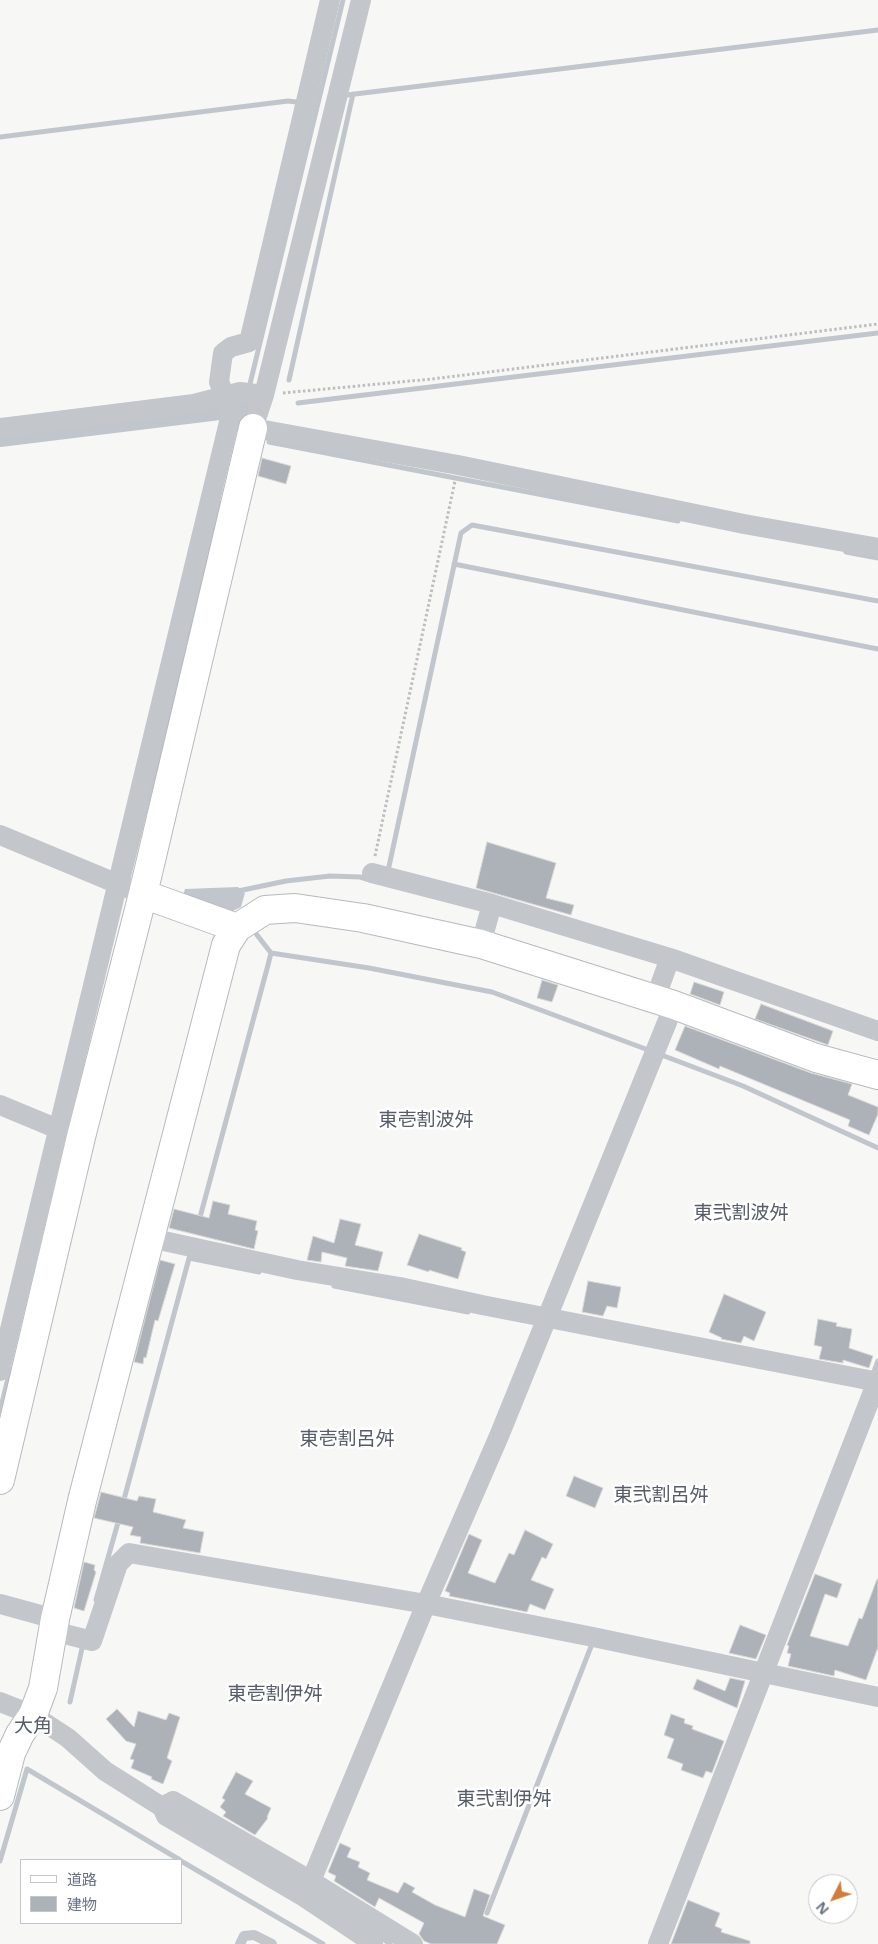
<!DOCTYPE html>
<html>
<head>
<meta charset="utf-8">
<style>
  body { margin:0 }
  #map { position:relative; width:878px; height:1944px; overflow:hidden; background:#f7f7f5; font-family:"Noto Sans","Noto Sans JP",sans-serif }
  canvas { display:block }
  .legend { position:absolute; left:20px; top:1859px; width:162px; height:65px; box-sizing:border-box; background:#fff; border:1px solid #c3c7cd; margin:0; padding:6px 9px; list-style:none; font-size:15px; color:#697283 }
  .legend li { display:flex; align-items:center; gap:10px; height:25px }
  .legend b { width:25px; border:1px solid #c3c7cd }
  .north { position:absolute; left:808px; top:1874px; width:50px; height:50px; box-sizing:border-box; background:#fff; border:1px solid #c3c7cd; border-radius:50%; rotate:229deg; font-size:14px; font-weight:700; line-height:20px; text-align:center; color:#697283 }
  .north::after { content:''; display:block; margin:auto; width:18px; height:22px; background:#d27e3a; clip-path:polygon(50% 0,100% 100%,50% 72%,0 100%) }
</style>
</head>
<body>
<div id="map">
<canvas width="878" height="1944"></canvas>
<ul class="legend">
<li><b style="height:6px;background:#fff"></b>道路</li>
<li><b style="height:14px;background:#adb2b8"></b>建物</li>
</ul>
<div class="north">N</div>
</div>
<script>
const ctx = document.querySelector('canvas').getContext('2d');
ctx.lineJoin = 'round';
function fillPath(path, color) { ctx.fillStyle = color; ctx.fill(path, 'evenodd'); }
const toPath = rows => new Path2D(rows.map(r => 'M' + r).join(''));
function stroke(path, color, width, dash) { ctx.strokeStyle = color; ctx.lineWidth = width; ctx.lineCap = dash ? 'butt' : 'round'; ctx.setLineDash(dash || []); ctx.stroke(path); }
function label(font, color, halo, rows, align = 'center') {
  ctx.font = font + ' "Noto Sans","Noto Sans JP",sans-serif'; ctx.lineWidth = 5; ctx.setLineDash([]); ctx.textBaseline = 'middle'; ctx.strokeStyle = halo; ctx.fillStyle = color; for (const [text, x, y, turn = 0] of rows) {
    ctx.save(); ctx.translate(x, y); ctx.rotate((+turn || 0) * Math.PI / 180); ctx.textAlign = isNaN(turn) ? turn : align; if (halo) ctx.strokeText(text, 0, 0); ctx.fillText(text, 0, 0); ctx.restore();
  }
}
const water = toPath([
  [238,887,245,893,241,907,231,912,182,899,185,889]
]);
const stream = toPath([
  [347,95,878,30],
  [0,137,288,101,296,102],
  [289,380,353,94],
  [249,388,343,0],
  [298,403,878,333],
  [239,430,247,396],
  [269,442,678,521],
  [846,552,878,558],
  [454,564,878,649],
  [388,871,461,533,472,525,878,601],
  [127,883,221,503],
  [237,893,238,891,286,881,330,876,360,877,370,880],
  [271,953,369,968,492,992,651,1051],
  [659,1054,743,1086,878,1148],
  [199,1221,268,965,271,953,257,935],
  [189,1258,259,1272],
  [334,1286,468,1312],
  [872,1377,878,1361],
  [0,1411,10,1370],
  [123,1503,191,1251],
  [96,1600,119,1519],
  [70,1702,83,1644],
  [0,1861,27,1769,180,1860],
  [181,1861,323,1944],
  [487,1913,592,1644],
  [376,1934,390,1944]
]);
const canal = toPath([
  [0,438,244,408]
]);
const building = toPath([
  [262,458,291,466,286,484,258,476,262,458],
  [487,842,556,863,546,898,574,905,571,915,476,888,487,842],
  [542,980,558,985,552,1002,537,998,542,980],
  [694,982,724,992,720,1005,690,994,694,982],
  [761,1004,833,1031,828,1045,755,1019,761,1004],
  [685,1026,811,1073,852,1084,848,1095,878,1107,878,1114,869,1135,848,1126,850,1120,720,1066,719,1069,675,1050,685,1026],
  [213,1201,230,1205,228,1214,257,1221,255,1230,258,1231,254,1249,169,1228,174,1209,209,1218,213,1201],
  [340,1219,361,1224,355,1245,383,1252,378,1271,345,1266,347,1258,322,1252,321,1262,307,1260,313,1236,334,1243,340,1219],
  [419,1234,462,1248,461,1250,466,1252,458,1279,429,1270,429,1272,407,1265,419,1234],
  [160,1260,175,1264,158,1321,155,1320,146,1358,144,1357,143,1364,134,1362,160,1260],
  [588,1281,621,1287,617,1308,607,1306,603,1316,582,1312,588,1281],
  [724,1294,766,1312,754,1341,744,1336,741,1343,721,1339,722,1338,709,1332,724,1294],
  [818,1319,837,1323,836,1326,852,1329,849,1348,873,1356,869,1368,843,1360,843,1363,819,1359,822,1347,814,1345,818,1319],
  [574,1476,603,1488,595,1508,566,1496,574,1476],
  [101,1492,137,1501,139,1496,156,1499,153,1512,186,1520,183,1528,204,1532,200,1553,140,1543,141,1537,130,1535,133,1527,94,1518,101,1492],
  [525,1530,553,1544,546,1559,542,1557,531,1580,554,1589,545,1610,530,1604,527,1612,449,1596,450,1593,445,1591,469,1534,482,1540,468,1573,495,1583,509,1553,514,1555,525,1530],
  [84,1562,95,1565,94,1570,96,1572,84,1611,74,1608,84,1562],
  [815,1574,842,1584,837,1598,825,1594,810,1636,848,1646,859,1618,862,1619,877,1579,878,1580,878,1647,866,1680,835,1670,834,1676,788,1666,791,1654,787,1653,789,1646,787,1645,815,1574],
  [740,1625,766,1635,756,1659,729,1653,740,1625],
  [730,1678,745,1681,737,1708,693,1689,697,1679,725,1691,730,1678],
  [117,1709,134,1727,138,1711,166,1720,169,1713,180,1717,167,1758,172,1761,163,1784,151,1779,152,1777,131,1768,134,1760,130,1759,136,1744,126,1741,106,1719,117,1709],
  [671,1714,685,1719,684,1723,693,1726,692,1729,724,1741,712,1773,706,1771,703,1778,681,1770,683,1764,667,1758,674,1739,664,1735,671,1714],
  [236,1772,253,1781,245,1794,271,1808,267,1817,268,1818,255,1835,223,1816,226,1812,220,1807,225,1800,222,1798,236,1772],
  [340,1843,351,1848,347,1857,360,1862,358,1867,370,1873,367,1880,398,1893,404,1882,415,1888,412,1892,435,1905,465,1917,474,1889,490,1895,483,1916,505,1925,497,1944,431,1944,424,1941,419,1934,424,1923,379,1898,375,1907,334,1881,336,1876,328,1872,340,1843],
  [688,1900,720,1913,715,1926,722,1929,721,1932,750,1941,750,1944,671,1944,688,1900]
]);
const path = toPath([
  [283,393,432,379,878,324],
  [375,856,455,481]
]);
const lane = toPath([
  [240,1944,244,1936,254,1935,272,1944]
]);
const street = toPath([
  [361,0,264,395,253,428,458,465,744,524,878,548],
  [225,396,219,382,223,353,231,347,249,342,330,0],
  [0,428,194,404,240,392,264,395],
  [0,835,130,889],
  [372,873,492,904,670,958,878,1031],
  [481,944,492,904],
  [655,999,670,958],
  [0,1105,70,1134],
  [150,1238,297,1270,400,1287,482,1305,878,1382],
  [0,1371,229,422,232,394],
  [0,1604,55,1619],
  [53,1631,92,1641,118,1564,129,1553,426,1604,593,1637,878,1697],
  [0,1702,33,1715,68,1738,105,1771,162,1807,166,1816,304,1897,373,1943],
  [162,1807,173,1801,311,1881,413,1944],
  [311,1881,426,1604,499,1436,674,1005],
  [658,1944,878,1379]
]);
const secondary = toPath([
  [143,894,237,928,265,910,295,908,363,918,481,944,674,1005,816,1058,878,1075],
  [0,1480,81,1137,143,894,253,428],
  [0,1796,11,1753,20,1734,33,1715,43,1688,55,1619,82,1501,226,945,237,928]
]);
const neighbourhoodNames = [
  ["東壱割波舛",426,1121],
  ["東弐割波舛",741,1214],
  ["東壱割呂舛",347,1440],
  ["東弐割呂舛",661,1496],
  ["東壱割伊舛",275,1695],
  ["大角",33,1727],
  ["東弐割伊舛",504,1800]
];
fillPath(water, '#c1c6cc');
stroke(stream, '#c1c6cc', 5);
stroke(canal, '#c1c6cc', 18);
fillPath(building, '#adb2b8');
stroke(building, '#d8d9d7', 1);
stroke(secondary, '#b6b9be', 30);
stroke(path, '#bdbec1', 3, [2.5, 2.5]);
stroke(lane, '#c3c6ca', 10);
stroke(street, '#c3c6ca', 20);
stroke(secondary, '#fff', 28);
label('19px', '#565d68', '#fff', neighbourhoodNames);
</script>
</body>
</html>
